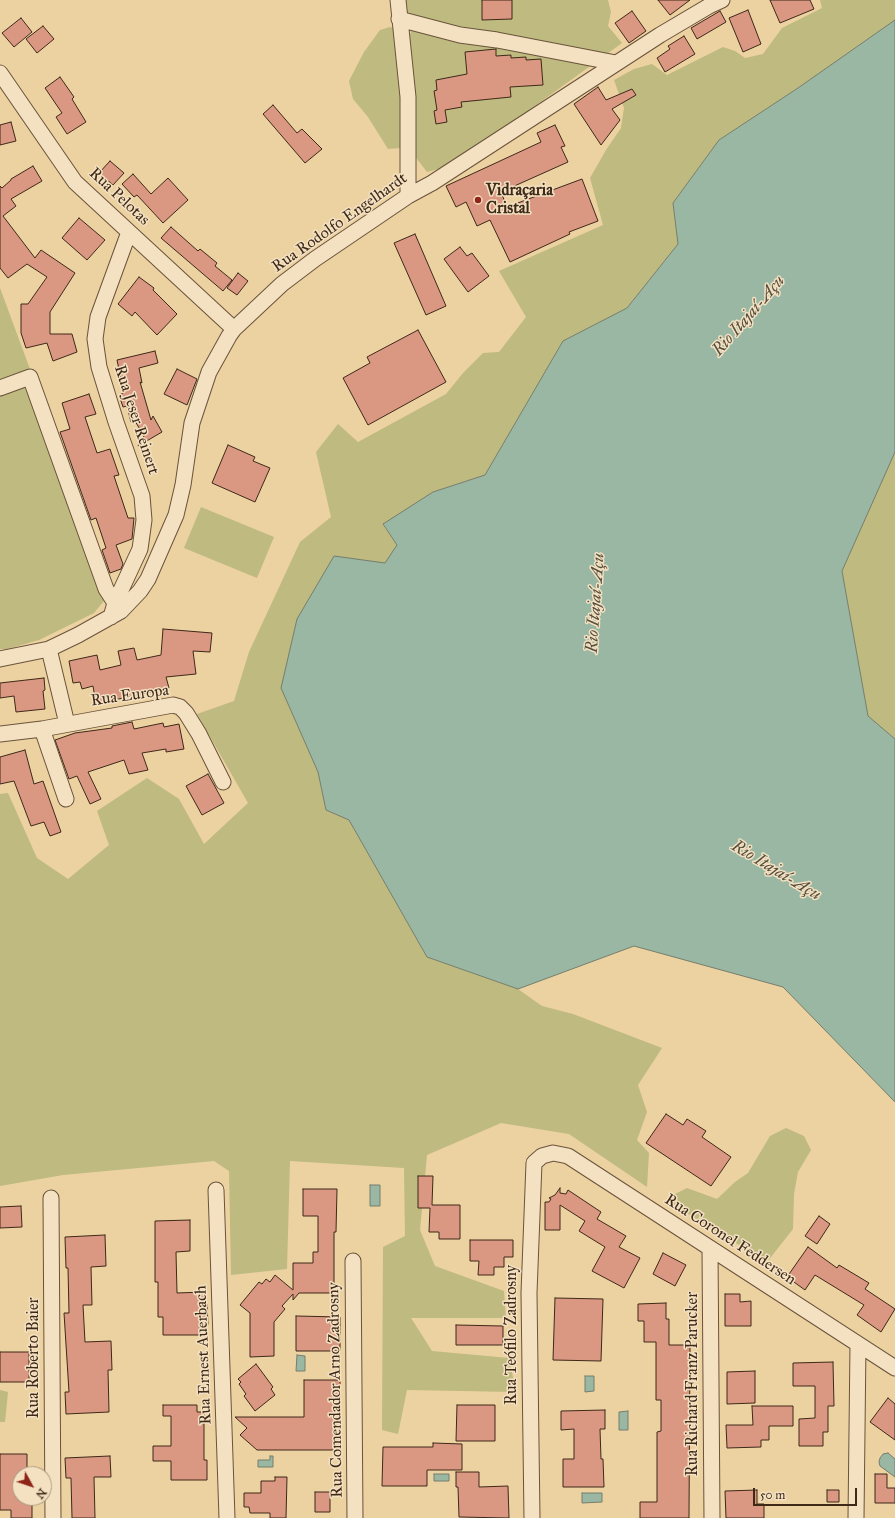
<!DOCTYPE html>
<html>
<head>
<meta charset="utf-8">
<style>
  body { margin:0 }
  #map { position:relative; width:895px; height:1518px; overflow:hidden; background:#ecd1a1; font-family:"IM FELL Great Primer",serif }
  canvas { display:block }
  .north { position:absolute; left:12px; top:1466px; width:40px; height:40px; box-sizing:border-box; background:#f3e1c2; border:1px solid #ab977e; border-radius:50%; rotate:130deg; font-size:11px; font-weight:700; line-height:16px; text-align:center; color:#3e2919 }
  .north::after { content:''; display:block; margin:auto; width:14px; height:18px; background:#8f2418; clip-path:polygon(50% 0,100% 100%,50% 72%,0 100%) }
  .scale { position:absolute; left:753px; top:1488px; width:104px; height:18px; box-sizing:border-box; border:2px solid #3e2919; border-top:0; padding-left:5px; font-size:12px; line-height:14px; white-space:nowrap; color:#3e2919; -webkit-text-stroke:3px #f3e1c2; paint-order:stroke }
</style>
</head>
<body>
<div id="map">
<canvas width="895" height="1518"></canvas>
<div class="north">N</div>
<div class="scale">50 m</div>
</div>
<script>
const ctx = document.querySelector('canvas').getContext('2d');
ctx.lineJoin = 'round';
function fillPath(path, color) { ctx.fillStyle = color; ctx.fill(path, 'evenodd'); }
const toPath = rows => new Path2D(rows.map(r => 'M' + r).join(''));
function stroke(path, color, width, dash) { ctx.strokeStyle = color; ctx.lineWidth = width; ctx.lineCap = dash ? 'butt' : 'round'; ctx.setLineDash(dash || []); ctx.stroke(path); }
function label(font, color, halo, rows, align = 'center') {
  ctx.font = font + ' "IM FELL Great Primer",serif'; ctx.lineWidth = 3; ctx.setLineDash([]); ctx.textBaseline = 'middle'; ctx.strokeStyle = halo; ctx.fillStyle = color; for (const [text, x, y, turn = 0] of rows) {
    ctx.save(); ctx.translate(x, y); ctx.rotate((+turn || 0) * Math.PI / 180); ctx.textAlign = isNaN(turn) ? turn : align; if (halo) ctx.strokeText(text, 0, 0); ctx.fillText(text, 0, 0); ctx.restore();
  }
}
const green = toPath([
  [405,0,608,0,611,12,608,26,622,43,488,140,442,168,427,172,414,155,412,147,388,149,368,117,353,99,349,81,364,52,380,30,390,27,411,34],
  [820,0,895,0,895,20,798,88,719,140,673,203,678,244,627,308,563,341,485,475,433,492,383,525,397,545,385,564,281,688,318,772,326,810,349,820,427,957,518,989,542,1006,573,1014,662,1048,638,1085,647,1112,637,1140,649,1153,647,1187,569,1134,501,1123,427,1155,420,1230,435,1266,504,1291,506,1318,411,1318,432,1351,509,1358,516,1392,407,1390,398,1434,382,1430,383,1247,405,1236,404,1168,290,1161,287,1269,231,1275,229,1171,214,1161,63,1175,0,1186,0,794,8,793,37,858,68,879,109,845,97,811,147,778,179,799,204,844,248,803,197,714,234,701,249,652,300,542,331,517,316,452,338,424,358,442,446,394,463,373,483,353,499,352,526,317,499,271,603,225,590,178,606,150,621,128,624,108,614,80,634,69,652,64,667,75,723,47,735,51,745,58,763,54,782,28,822,8],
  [0,288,112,591,94,613,39,640,7,649,0,649],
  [895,452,895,739,868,716,842,571],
  [201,507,274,537,257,578,184,548],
  [786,1128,804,1136,811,1150,798,1172,794,1194,793,1229,767,1262,672,1204,675,1194,687,1188,717,1199,735,1182,748,1173,770,1136],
  [0,1390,8,1392,5,1422,0,1422]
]);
const water = toPath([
  [895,20,895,452,842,571,868,716,895,739,895,1102,783,987,634,946,518,989,427,957,349,820,326,810,318,772,281,688,297,619,334,556,385,563,397,545,383,524,433,492,485,475,563,341,627,308,678,244,673,203,719,140,798,88,895,20],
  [370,1185,380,1185,380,1206,370,1206,370,1185],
  [297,1355,305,1356,305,1371,296,1371,297,1355],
  [585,1376,594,1376,594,1391,585,1392,585,1376],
  [628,1411,628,1430,619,1430,619,1412,628,1411],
  [888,1453,895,1459,895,1477,880,1466,879,1462,880,1458,883,1454,888,1453],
  [270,1456,273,1456,273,1467,258,1467,258,1460,270,1460,270,1456],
  [434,1474,449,1474,449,1481,434,1481,434,1474],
  [582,1493,602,1493,602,1502,582,1503,582,1493]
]);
const building = toPath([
  [482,0,512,0,512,19,482,20,482,0],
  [658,0,690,0,670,15,658,0],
  [770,0,810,0,814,9,780,23,770,0],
  [748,10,761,44,743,52,729,18,748,10],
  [632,11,646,31,629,43,615,23,632,11],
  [720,11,726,22,697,39,691,28,720,11],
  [21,18,32,32,14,47,2,33,21,18],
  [43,26,54,39,37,53,26,39,43,26],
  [684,36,695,54,665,72,657,58,670,49,668,46,684,36],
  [496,49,496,56,511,55,511,58,526,57,526,60,541,59,543,85,510,87,511,97,461,102,462,107,445,110,447,122,436,124,434,111,437,110,434,91,437,90,436,80,467,74,465,52,496,49],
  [60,77,74,97,72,99,86,122,67,134,56,117,62,113,45,88,60,77],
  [598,87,606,100,632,89,636,95,612,109,620,120,601,145,574,104,598,87],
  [273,105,297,133,302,129,322,149,305,163,263,114,273,105],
  [11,122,16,141,0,145,0,125,11,122],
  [555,125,565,146,561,147,568,162,501,192,507,207,582,179,598,221,569,232,570,234,510,262,490,220,477,226,466,202,456,207,446,186,541,142,537,133,555,125],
  [110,161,124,173,113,185,99,173,110,161],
  [33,166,42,181,11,199,16,206,3,216,35,258,41,250,75,273,50,312,50,334,72,334,77,352,53,361,47,343,26,348,21,333,21,304,28,304,47,277,27,264,8,278,0,268,0,186,2,188,11,180,11,179,33,166],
  [133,174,151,194,168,178,188,200,163,223,137,195,134,197,122,184,133,174],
  [79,218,105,240,87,260,62,238,79,218],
  [171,227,198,251,200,249,217,263,215,266,232,280,223,291,161,238,171,227],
  [415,234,446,306,426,315,394,243,415,234],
  [460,247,467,256,472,253,489,276,468,292,444,259,460,247],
  [238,273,248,281,237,295,227,288,238,273],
  [139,277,154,288,153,290,177,314,157,335,135,312,132,316,118,304,139,277],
  [418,330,446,382,368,425,343,378,370,363,367,357,418,330],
  [155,351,158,363,139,368,142,383,140,382,151,420,153,416,162,432,138,446,144,436,135,421,131,422,127,406,123,407,119,395,124,393,117,360,155,351],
  [177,369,197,379,187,405,164,394,177,369],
  [89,394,96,414,85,417,97,453,110,449,119,475,114,476,128,518,134,518,132,539,116,545,123,564,121,569,110,573,102,550,106,548,96,518,91,520,60,432,70,429,62,403,89,394],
  [228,445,255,457,253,461,270,468,255,502,212,483,228,445],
  [163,629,212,633,210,652,193,651,196,674,166,677,169,688,96,704,93,686,82,689,80,682,73,683,69,661,97,655,100,670,121,665,118,651,134,648,137,660,161,655,163,629],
  [44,678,45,690,43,691,45,709,16,712,14,696,0,698,0,683,44,678],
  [132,722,134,729,163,723,164,727,179,724,184,749,166,752,166,749,142,753,148,770,129,774,124,760,88,772,101,799,90,804,77,776,69,779,55,740,75,733,112,728,112,726,132,722],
  [25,750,34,784,43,781,61,832,50,836,44,822,31,826,14,781,0,784,0,757,25,750],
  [208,774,224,803,202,815,186,786,208,774],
  [666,1114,683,1125,687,1119,706,1131,702,1137,731,1157,711,1186,646,1143,666,1114],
  [418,1176,433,1176,432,1205,460,1205,460,1239,439,1239,439,1232,429,1232,430,1208,418,1208,418,1176],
  [560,1188,560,1193,566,1194,568,1190,601,1212,597,1219,626,1236,619,1247,640,1258,624,1288,592,1271,605,1247,579,1231,585,1221,560,1205,560,1230,545,1230,545,1202,549,1202,551,1199,549,1198,555,1195,560,1188],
  [303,1189,337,1189,336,1232,334,1232,334,1293,299,1293,293,1300,293,1294,282,1306,285,1309,274,1322,274,1356,250,1357,250,1313,240,1305,259,1282,262,1284,266,1279,270,1282,275,1275,293,1290,293,1263,313,1263,313,1252,318,1252,318,1216,303,1216,303,1189],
  [21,1206,22,1227,0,1228,0,1207,21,1206],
  [819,1216,830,1224,817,1244,805,1236,819,1216],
  [190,1220,190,1251,176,1252,177,1293,204,1292,204,1304,207,1304,208,1325,200,1325,201,1335,163,1335,163,1317,158,1317,158,1282,155,1282,155,1221,190,1220],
  [105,1235,106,1266,91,1267,92,1305,83,1305,85,1342,111,1341,112,1370,108,1370,109,1412,66,1414,65,1392,69,1392,64,1313,69,1313,68,1268,66,1268,65,1237,105,1235],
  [470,1240,513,1240,513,1257,504,1257,504,1267,494,1267,494,1275,478,1275,479,1261,470,1261,470,1240],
  [808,1247,837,1268,839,1265,869,1283,865,1289,895,1309,881,1332,857,1315,864,1305,815,1275,805,1290,787,1277,808,1247],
  [663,1253,686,1265,675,1286,653,1274,663,1253],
  [725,1294,740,1294,740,1302,751,1301,751,1326,725,1326,725,1294],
  [555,1298,603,1299,601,1361,553,1360,555,1298],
  [666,1303,666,1319,669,1319,669,1345,690,1345,689,1518,640,1518,640,1502,657,1502,657,1432,661,1431,661,1400,656,1400,656,1342,644,1342,644,1321,638,1321,638,1304,666,1303],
  [296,1316,340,1317,340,1351,296,1351,296,1316],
  [456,1325,503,1326,503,1345,456,1345,456,1325],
  [0,1352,29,1352,29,1382,0,1382,0,1352],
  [833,1362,834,1406,828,1406,828,1432,823,1432,823,1446,799,1446,799,1419,815,1418,815,1386,793,1386,793,1363,833,1362],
  [256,1364,273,1387,271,1389,275,1395,255,1411,244,1396,246,1394,239,1384,241,1382,238,1379,256,1364],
  [755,1371,755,1403,727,1404,727,1372,755,1371],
  [304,1380,340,1380,340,1450,257,1450,240,1435,247,1428,235,1417,304,1417,304,1380],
  [888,1398,895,1404,895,1440,870,1422,888,1398],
  [163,1405,197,1405,197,1412,204,1412,204,1460,207,1460,207,1480,171,1480,171,1461,153,1461,153,1446,171,1446,171,1416,163,1416,163,1405],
  [457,1405,495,1405,495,1441,456,1441,457,1405],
  [752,1406,793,1406,793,1426,769,1426,769,1440,761,1440,761,1447,727,1448,726,1425,753,1425,752,1406],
  [605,1410,605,1429,600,1429,601,1459,603,1459,604,1487,563,1487,563,1459,574,1459,574,1429,561,1430,561,1411,605,1410],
  [433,1443,462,1444,462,1470,427,1470,427,1486,382,1486,383,1447,433,1447,433,1443],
  [0,1454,27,1454,27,1474,20,1474,20,1498,32,1498,32,1518,11,1518,11,1510,0,1510,0,1454],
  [110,1456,111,1477,94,1477,95,1518,72,1518,71,1478,66,1478,65,1458,110,1456],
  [456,1472,479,1472,479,1487,508,1486,509,1518,459,1517,458,1487,456,1487,456,1472],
  [875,1474,887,1474,887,1488,895,1488,895,1503,875,1503,875,1474],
  [275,1477,287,1477,286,1518,270,1518,270,1513,250,1513,249,1507,244,1507,244,1493,261,1493,261,1481,275,1481,275,1477],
  [757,1490,757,1504,764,1504,764,1518,726,1518,725,1491,757,1490],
  [827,1490,839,1490,839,1502,827,1502,827,1490],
  [315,1492,330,1492,330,1512,315,1512,315,1492]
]);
const street = toPath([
  [398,0,408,97,408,196],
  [399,19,460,35,497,40,616,63],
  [0,73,75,182,234,329],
  [0,388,30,377,106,589,115,603],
  [111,617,115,603,140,549,144,520,142,496,116,422,99,367,95,339,98,317,129,232],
  [49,649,67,724],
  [0,659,49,649,78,635,121,611,140,591,148,579,176,515,183,485,192,423,209,372,229,336,234,329,282,284,315,259,408,196,432,183,660,35,709,6,722,0],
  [42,729,66,799],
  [0,734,42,729,173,705,180,707,186,713,199,734,223,782],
  [216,1190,227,1518],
  [51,1198,53,1518],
  [710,1249,712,1518],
  [353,1261,355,1518],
  [532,1518,529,1293,534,1163,542,1156,553,1153,568,1156,895,1368],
  [856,1518,858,1344]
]);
const markers = [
  [478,200,4,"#8f2418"]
];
const poiNames = [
  ["Vidraçaria",486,191],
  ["Cristal",486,209]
];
const streetNames = [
  ["Rua Pelotas",119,197,43],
  ["Rua Rodolfo Engelhardt",340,223,-35],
  ["Rua Jeser Reinert",136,420,72],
  ["Rua Europa",130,696,-8],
  ["Rua Coronel Feddersen",730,1240,33],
  ["Rua Teófilo Zadrosny",512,1335,-90],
  ["Rua Ernest Auerbach",204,1355,-92],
  ["Rua Roberto Baier",34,1358,-90],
  ["Rua Richard Franz Parucker",693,1384,-90],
  ["Rua Comendador Arno Zadrosny",336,1390,-91]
];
const waterNames = [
  ["Rio Itajaí-Açu",749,316,-49],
  ["Rio Itajaí-Açu",596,603,-86],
  ["Rio Itajaí-Açu",776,871,31]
];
fillPath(green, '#beba80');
fillPath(water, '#99b7a3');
stroke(water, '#757e6c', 1);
fillPath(building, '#da9782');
stroke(building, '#3e2919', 1);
stroke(street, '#6a533b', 17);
stroke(street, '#f3e1c2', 15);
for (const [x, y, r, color] of markers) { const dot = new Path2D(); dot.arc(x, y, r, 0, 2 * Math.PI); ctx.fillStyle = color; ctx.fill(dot); stroke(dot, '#f3e1c2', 1.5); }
label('bold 16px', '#3e2919', '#f3e1c2', poiNames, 'left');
label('16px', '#3e2919', '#f3e1c2', streetNames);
label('italic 17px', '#554c3c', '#f3e1c2', waterNames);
</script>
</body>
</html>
